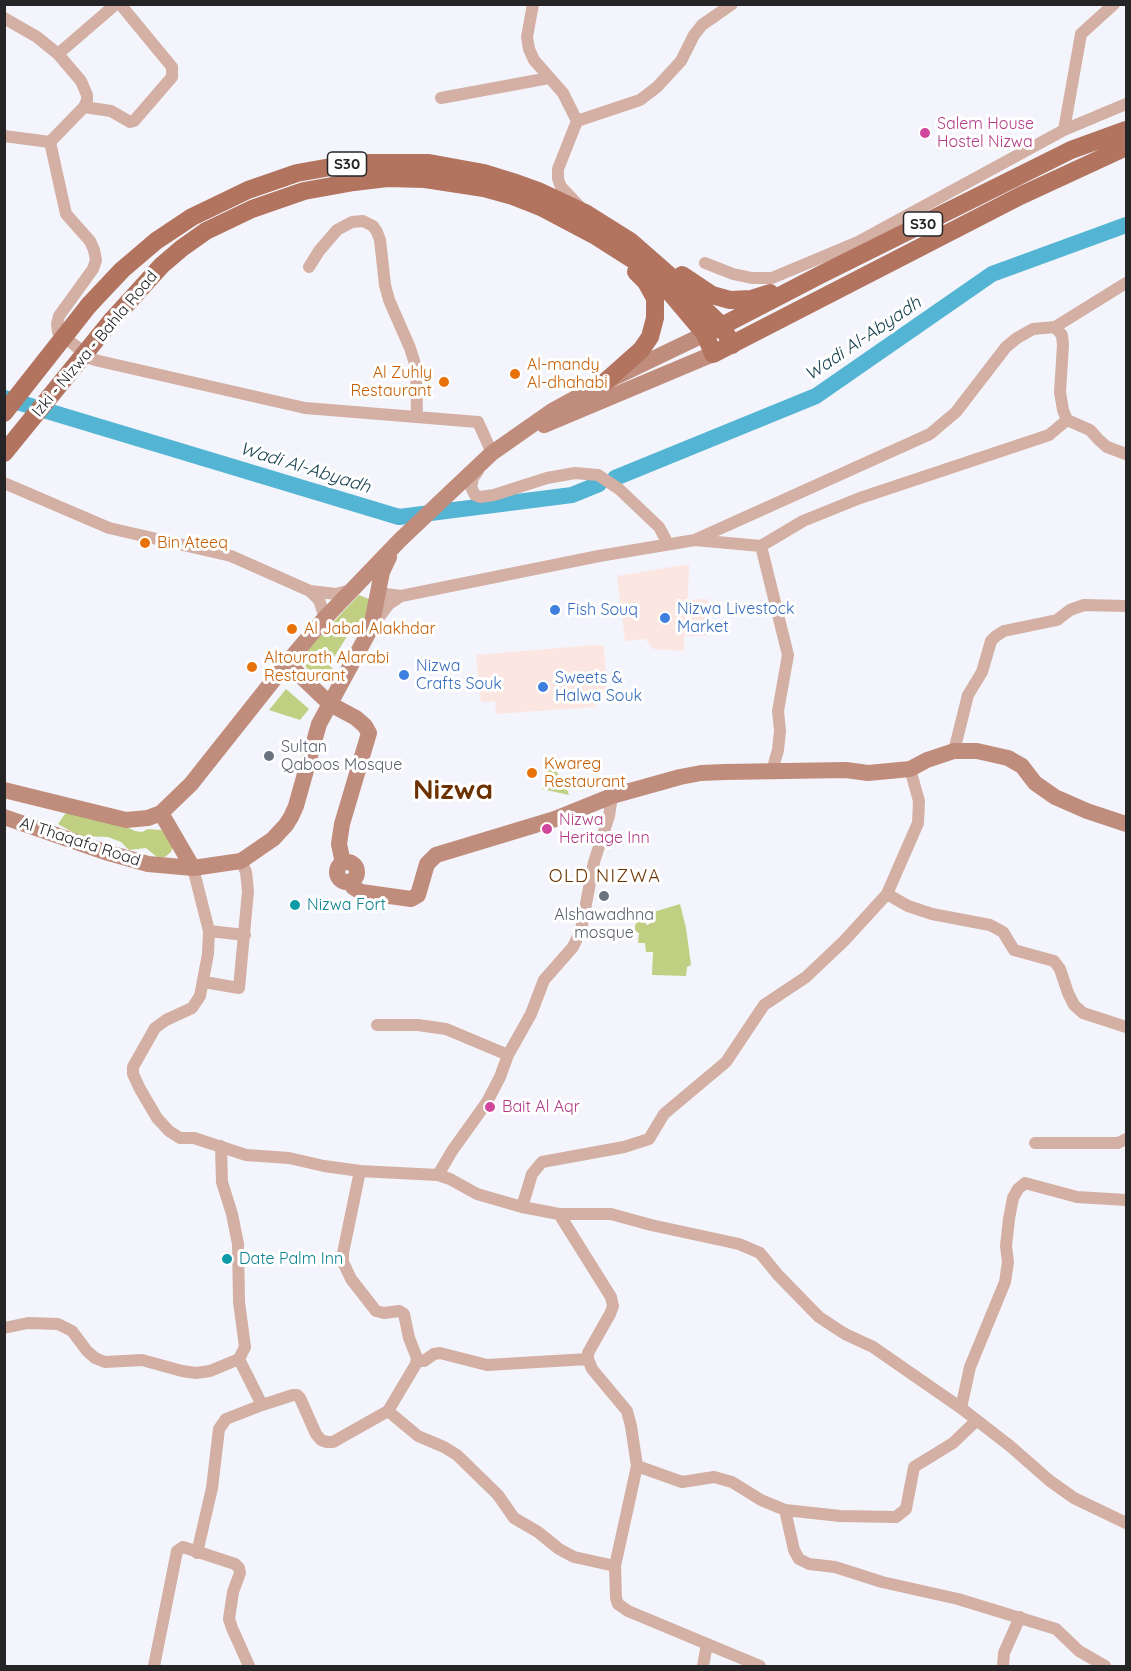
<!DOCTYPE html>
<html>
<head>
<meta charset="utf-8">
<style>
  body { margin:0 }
  #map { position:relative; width:1131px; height:1671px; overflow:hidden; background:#f4f5fc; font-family:Quicksand,sans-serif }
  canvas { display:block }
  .frame { position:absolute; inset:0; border:6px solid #252528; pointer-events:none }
</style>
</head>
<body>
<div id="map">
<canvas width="1131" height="1671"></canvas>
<div class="frame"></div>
</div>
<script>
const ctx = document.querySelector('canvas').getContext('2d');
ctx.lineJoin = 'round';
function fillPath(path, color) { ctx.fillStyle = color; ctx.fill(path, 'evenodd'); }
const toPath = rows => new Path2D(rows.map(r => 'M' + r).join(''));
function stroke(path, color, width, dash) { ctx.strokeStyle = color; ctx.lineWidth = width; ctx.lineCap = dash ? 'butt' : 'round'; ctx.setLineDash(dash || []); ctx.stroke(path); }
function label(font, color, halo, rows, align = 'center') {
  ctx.font = font + ' Quicksand,sans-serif'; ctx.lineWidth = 6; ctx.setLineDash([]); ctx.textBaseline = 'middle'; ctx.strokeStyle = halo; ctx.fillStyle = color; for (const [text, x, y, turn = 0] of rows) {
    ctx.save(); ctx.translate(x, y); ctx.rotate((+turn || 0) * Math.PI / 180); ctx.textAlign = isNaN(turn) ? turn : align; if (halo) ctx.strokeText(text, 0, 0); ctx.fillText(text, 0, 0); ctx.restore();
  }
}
const commercial = toPath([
  [689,564,688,600,708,599,706,636,684,636,684,651,653,649,645,639,625,641,617,576],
  [593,645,604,646,607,695,597,696,595,707,496,714,495,701,481,702,476,655]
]);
const green = toPath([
  [359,595,369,599,370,615,360,630,353,627,329,665,336,672,330,680,322,681,307,669,303,660,307,650],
  [286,689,309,709,300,720,269,710],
  [544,760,550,761,555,764,556,771,566,786,569,795,542,789,545,779],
  [70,812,124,826,135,831,142,832,148,829,161,830,170,836,173,847,171,852,165,857,157,857,146,848,129,850,121,842,108,837,79,836,58,824,65,814],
  [680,904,686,928,691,965,687,967,686,976,652,975,653,952,646,952,645,943,638,943,639,933,635,931,635,926,639,917,647,925,651,923,650,913]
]);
const river = toPath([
  [4,398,399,517,572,495,599,484],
  [615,478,816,396,992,274,1126,225]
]);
const street = toPath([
  [533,4,527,37,529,49,534,60,563,93,577,121,558,169,558,179,561,187,579,206],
  [4,18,37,37,58,54,81,81,87,95,87,100,84,107,50,142,66,214,90,241,94,250,96,260,93,269,59,316,57,324,58,332,92,359,99,361,305,408,478,422,492,453,489,457],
  [58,54,116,4],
  [441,98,549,78],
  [84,107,111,111,130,122,134,121,172,77,172,67,120,4],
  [577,121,640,100,657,87,681,61,694,35,702,25,732,4],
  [1064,130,1081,34,1114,4],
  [4,136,50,142],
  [705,263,733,274,752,278,772,278,858,242,1064,130,1126,104],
  [309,267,319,251,337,230,352,222,363,221,373,226,377,232,380,240,385,285,389,300,410,348,416,367,417,416],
  [1055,327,1126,283],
  [478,471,473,478,471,487,475,495,480,497,494,495,547,478,575,473,598,475,619,489,659,527,665,538,666,545],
  [4,483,109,528,231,556,310,591,336,594,351,590],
  [697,539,930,434,956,412,1006,347,1017,338,1033,329,1055,327,1062,335,1063,345,1060,392,1063,410,1067,420],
  [761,546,788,655,778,711,780,731,778,750,772,771],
  [310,591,319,600,325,618],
  [378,593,401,596,599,556,695,540,761,546,803,521,860,498,1049,435,1067,420,1090,430,1099,440,1107,447,1126,454],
  [374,624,389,604,401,596],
  [954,751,968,695,982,672,991,641,996,636,1004,631,1057,620,1070,610,1084,605,1126,606],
  [193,868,209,931,208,954,200,996,192,1008,166,1020,155,1028,133,1067,133,1074,140,1089,157,1118,169,1131,180,1138,194,1138,246,1155,289,1158,324,1166,360,1171,438,1175,450,1179,477,1194,522,1207,559,1214,611,1214,651,1225,739,1244,760,1253,778,1275,819,1317,845,1334,873,1347,961,1408,1010,1446,1050,1481,1074,1498,1126,1523],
  [887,894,908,906,932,914,990,925,1003,932,1014,950,1054,961,1060,969,1068,993,1074,1005,1083,1013,1126,1027],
  [209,931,245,935],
  [204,982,239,988,248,891,246,872,241,861],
  [377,1025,418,1025,446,1029,508,1055],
  [1035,1143,1118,1143,1126,1139],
  [438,1175,452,1151,487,1102,500,1077,508,1055,531,1014,544,980,573,947,581,930,594,862,609,816,612,796],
  [522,1207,532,1174,542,1162,624,1147,649,1139,664,1114,726,1062,764,1005,806,977,844,941,887,894,918,823,919,801,910,769],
  [559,1214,611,1297,613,1306,610,1314,588,1353,588,1359,592,1369,627,1411,631,1426,637,1466,615,1566,616,1598,618,1604,628,1611,760,1666],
  [4,1328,28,1323,58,1324,72,1331,87,1351,95,1358,105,1362,142,1360,182,1371,196,1373,210,1371,239,1359,245,1347,239,1302,238,1244,232,1214,222,1182,221,1146],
  [239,1359,262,1405],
  [417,1361,424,1361,434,1354,440,1353,487,1365,588,1359],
  [961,1408,970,1367,1005,1282,1008,1262,1006,1246,1009,1219,1013,1198,1018,1189,1025,1183,1077,1197,1126,1200],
  [388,1411,418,1436,444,1447,457,1455,498,1495,514,1518,538,1532,559,1549,574,1557,615,1566],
  [637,1466,682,1482,714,1477,732,1482,761,1500,785,1510,840,1516,896,1517,906,1509,914,1467,953,1443,976,1421],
  [785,1510,794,1550,799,1559,809,1564,835,1567,882,1582,958,1599,1056,1629,1079,1651,1105,1666],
  [197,1553,212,1488,219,1429,226,1419,262,1405,293,1395,297,1395,300,1398,316,1434,321,1440,327,1442,333,1442,388,1411,416,1364,417,1358,409,1338,404,1314,399,1311,384,1313,376,1311,351,1279,343,1262,343,1253,360,1171],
  [154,1666,177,1551,183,1547,235,1564,239,1568,240,1573,233,1592,229,1619,232,1628,249,1666],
  [703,1666,707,1644],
  [1003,1666,1004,1653,1020,1617]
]);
const secondary = toPath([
  [544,425,713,354],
  [287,663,330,704,356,718,365,726,369,733,342,824,339,844,343,863],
  [4,790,126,820,148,818,161,813,191,784,287,663,325,618,401,539,492,453,552,411,605,382,705,334],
  [161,813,193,868],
  [4,817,105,852,148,864,193,868,241,861,273,839,286,825,291,817,296,806,319,724,371,628,382,572,389,557],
  '337 872a10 10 0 1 1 20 0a10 10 0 1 1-20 0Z',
  [350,882,353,887,361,892,411,899,418,895,427,864,436,855,555,819,612,796,680,777,701,773,725,772,846,770,868,773,910,769,927,760,954,751,977,751,1008,758,1022,766,1035,783,1055,797,1087,811,1126,824]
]);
const primary = toPath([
  [682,275,712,295,730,300,751,299,770,293],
  [89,305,122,270,156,241,192,217,248,190,297,173,353,163,429,163,484,173,513,182,538,191,587,214,630,241,670,276,722,326,732,345],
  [112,320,162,265,182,248,206,231,252,209,304,191,354,182,387,178,425,179,484,188,513,196,541,207,594,235,638,263,667,289,705,334,713,354,1020,196,1126,147],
  [712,331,820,275,1071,150,1126,130],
  [605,382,641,350,650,337,655,318,655,298,646,282,636,272]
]);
const primaryBridge = toPath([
  [4,413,89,305],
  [4,453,112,320]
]);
const markers = [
  [925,133,6,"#d1479c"],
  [515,374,6,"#e8710a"],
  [444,382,6,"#e8710a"],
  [145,543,6,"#e8710a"],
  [555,610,6,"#3f7fe0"],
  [665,618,6,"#3f7fe0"],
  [292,629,6,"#e8710a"],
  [252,667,6,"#e8710a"],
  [404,675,6,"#3f7fe0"],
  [543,687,6,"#3f7fe0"],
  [269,756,6,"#6b7280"],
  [532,773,6,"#e8710a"],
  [547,829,6,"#d1479c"],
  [604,896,6,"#6b7280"],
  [295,905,6,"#0f9aa8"],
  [490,1107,6,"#d1479c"],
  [227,1259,6,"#0f9aa8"]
];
const shields = [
  [347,164,39],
  [923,224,39]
];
const shieldNames = [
  ["S30",347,164],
  ["S30",923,224]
];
const hotelNames = [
  ["Salem House",937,124],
  ["Hostel Nizwa",937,142],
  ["Nizwa",559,820],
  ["Heritage Inn",559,838],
  ["Bait Al Aqr",502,1107]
];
const streetNames = [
  ["Izki - Nizwa - Bahla Road",95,344,-50],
  ["Al Thaqafa Road",80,842,18]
];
const foodNames = [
  ["Al-mandy",527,365],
  ["Al-dhahabi",527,383],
  ["Al Zuhly",432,373,"right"],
  ["Restaurant",432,391,"right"],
  ["Bin Ateeq",157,543],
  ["Al Jabal Alakhdar",304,629],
  ["Altourath Alarabi",264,658],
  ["Restaurant",264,676],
  ["Kwareg",544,764],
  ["Restaurant",544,782]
];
const shopNames = [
  ["Nizwa Livestock",677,609],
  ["Market",677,627],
  ["Fish Souq",567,610],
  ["Nizwa",416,666],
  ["Crafts Souk",416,684],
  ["Sweets &",555,678],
  ["Halwa Souk",555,696]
];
const worshipNames = [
  ["Sultan",281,747],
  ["Qaboos Mosque",281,765],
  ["Alshawadhna",604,915,"center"],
  ["mosque",604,933,"center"]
];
const cultureNames = [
  ["Nizwa Fort",307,905],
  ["Date Palm Inn",239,1259]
];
const waterNames = [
  ["Wadi Al-Abyadh",863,339,-34],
  ["Wadi Al-Abyadh",305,468,17]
];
const neighbourhoodNames = [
  ["OLD NIZWA",605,877]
];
const townNames = [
  ["Nizwa",453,791]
];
fillPath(commercial, '#fce6e2');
fillPath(green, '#c0cf82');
stroke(river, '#53b5d3', 16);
stroke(street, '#d3afa4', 12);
stroke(secondary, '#c08c7c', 16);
stroke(primary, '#b2735f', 18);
stroke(primaryBridge, '#b2735f', 18);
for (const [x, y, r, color] of markers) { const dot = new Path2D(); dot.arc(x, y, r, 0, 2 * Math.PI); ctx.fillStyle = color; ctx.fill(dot); stroke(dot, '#fff', 2); }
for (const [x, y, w] of shields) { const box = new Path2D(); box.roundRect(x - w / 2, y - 12, w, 24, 4.5); ctx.fillStyle = '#fff'; ctx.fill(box); stroke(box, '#252528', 1.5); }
label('bold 15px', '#252528', null, shieldNames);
label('16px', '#b23c85', '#fff', hotelNames, 'left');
label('16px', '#252528', '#fff', streetNames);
label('16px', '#c56008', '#fff', foodNames, 'left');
label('16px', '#366cbe', '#fff', shopNames, 'left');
label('16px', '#5b616d', '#fff', worshipNames, 'left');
label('16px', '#0d838f', '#fff', cultureNames, 'left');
label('italic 18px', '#184351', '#fff', waterNames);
ctx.letterSpacing = '1.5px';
label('18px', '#6d3201', '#fff', neighbourhoodNames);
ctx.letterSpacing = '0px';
label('bold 28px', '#6d3201', '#fff', townNames);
</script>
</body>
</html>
